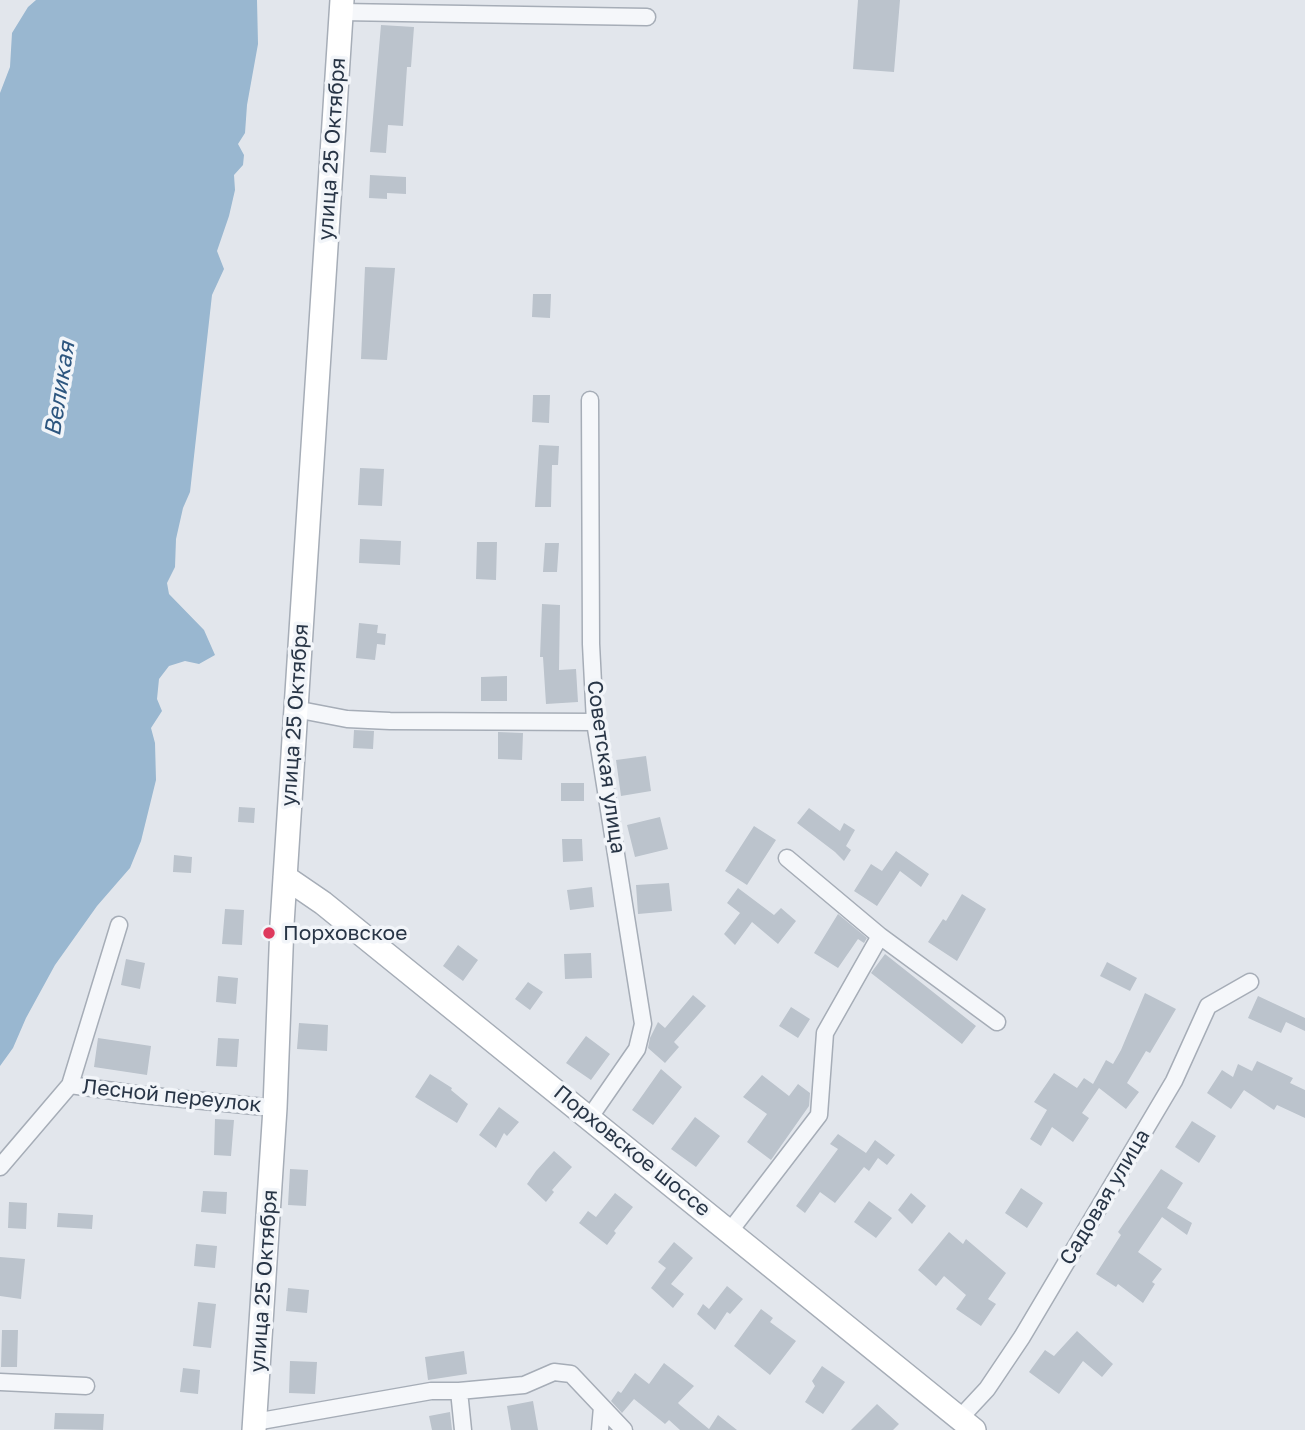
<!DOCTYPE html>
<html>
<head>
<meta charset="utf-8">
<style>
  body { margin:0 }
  canvas { display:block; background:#e2e6ec }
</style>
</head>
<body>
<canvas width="1305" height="1430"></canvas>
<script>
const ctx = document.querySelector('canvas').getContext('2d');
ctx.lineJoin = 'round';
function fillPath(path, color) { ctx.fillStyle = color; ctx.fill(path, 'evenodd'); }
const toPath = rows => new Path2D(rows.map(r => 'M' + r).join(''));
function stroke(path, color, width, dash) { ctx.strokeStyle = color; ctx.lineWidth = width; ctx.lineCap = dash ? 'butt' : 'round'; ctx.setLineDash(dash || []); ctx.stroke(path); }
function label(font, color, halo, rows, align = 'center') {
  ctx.font = font + ' "Golos Text",sans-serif'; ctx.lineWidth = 7; ctx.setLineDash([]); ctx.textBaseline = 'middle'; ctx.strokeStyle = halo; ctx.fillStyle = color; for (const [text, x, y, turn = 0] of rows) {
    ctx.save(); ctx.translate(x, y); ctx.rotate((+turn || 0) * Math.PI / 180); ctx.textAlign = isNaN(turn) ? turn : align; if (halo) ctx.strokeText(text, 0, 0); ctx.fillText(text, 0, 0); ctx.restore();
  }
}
const water = toPath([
  [36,0,257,0,258,44,247,105,245,133,238,144,244,155,243,165,234,175,235,190,229,216,217,251,224,269,212,295,190,492,183,508,176,539,175,567,167,583,169,594,204,630,215,655,199,664,185,661,169,666,159,679,157,699,162,711,151,728,155,743,156,780,141,841,130,868,97,906,55,965,26,1018,13,1048,0,1066,0,93,10,67,12,33,28,7]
]);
const building = toPath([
  [858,0,900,0,894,72,853,69],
  [381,25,414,27,411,67,407,67,403,126,388,125,386,153,370,152],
  [370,175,406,177,406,194,387,193,387,199,369,198],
  [365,267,395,268,387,360,361,359],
  [533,294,551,294,550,318,532,317],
  [533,395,550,395,549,423,532,422],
  [539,445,559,446,558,465,552,465,551,507,535,507],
  [360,468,384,469,382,506,358,505],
  [360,539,401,541,400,565,359,563],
  [477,542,497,542,496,580,476,579],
  [545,543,559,543,557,572,543,572],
  [542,604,560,605,559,670,576,669,578,702,546,704,543,657,540,657],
  [359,623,378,625,377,633,386,634,385,645,377,644,375,660,356,658],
  [507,676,507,701,481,701,481,677],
  [354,730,374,731,373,749,353,748],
  [498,732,523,733,522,760,498,759],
  [646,756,651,791,621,796,616,760],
  [561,783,584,783,584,801,561,801],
  [239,807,255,808,254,823,238,822],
  [809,808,840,831,844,823,855,830,846,846,851,850,844,861,835,852,797,823],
  [660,817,668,849,635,857,627,825],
  [754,826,776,840,747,885,725,871],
  [562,839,582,839,583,861,563,862],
  [896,851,929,874,921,887,900,871,877,906,854,891,871,864,882,871],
  [174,855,192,857,191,873,173,872],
  [669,883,672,911,638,914,636,885],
  [592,887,594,907,570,910,567,890],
  [738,888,774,915,781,908,796,921,778,944,752,922,735,945,724,934,740,913,727,903],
  [962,894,986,909,957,961,928,942,943,919,946,921],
  [225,909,244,910,242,945,222,944],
  [838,914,867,938,864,943,858,939,838,968,814,953],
  [458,945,478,960,463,981,443,966],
  [591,953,592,978,565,979,564,954],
  [885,954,976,1026,962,1044,871,973],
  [126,959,145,963,140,989,121,985],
  [1107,962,1137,978,1130,991,1100,976],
  [218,976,238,978,236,1004,216,1002],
  [528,982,543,992,530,1010,515,999],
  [1145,993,1176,1009,1150,1053,1146,1051,1127,1083,1139,1092,1126,1109,1099,1088,1082,1113,1089,1118,1073,1142,1052,1127,1041,1146,1030,1139,1047,1110,1034,1102,1054,1073,1077,1088,1084,1078,1093,1084,1106,1060,1113,1064,1121,1050],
  [693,995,706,1006,674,1042,679,1047,665,1063,648,1048,650,1038,658,1022,665,1028],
  [1258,996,1305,1018,1305,1031,1286,1022,1281,1033,1248,1018],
  [791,1007,810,1019,798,1038,779,1026],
  [299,1023,328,1025,327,1051,297,1049],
  [586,1036,610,1054,591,1080,566,1063],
  [98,1038,151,1046,147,1075,94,1067],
  [218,1038,239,1039,237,1067,216,1066],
  [1257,1061,1293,1078,1290,1083,1305,1090,1305,1118,1277,1105,1274,1110,1244,1090,1231,1109,1207,1093,1222,1070,1233,1077,1238,1064,1252,1071],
  [661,1069,682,1087,653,1125,632,1110],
  [430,1074,452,1088,451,1090,468,1104,457,1123,415,1097],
  [762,1075,789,1096,798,1084,810,1093,809,1106,771,1160,747,1142,767,1114,743,1097],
  [499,1107,519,1122,507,1136,504,1133,496,1148,479,1135],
  [695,1117,720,1136,696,1167,671,1149],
  [215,1119,234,1120,231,1156,214,1155],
  [1192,1121,1216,1136,1199,1163,1175,1147],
  [838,1134,866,1153,875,1140,895,1155,887,1165,878,1158,869,1171,864,1167,835,1203,820,1192,805,1213,796,1206,838,1149,830,1144],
  [554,1151,572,1167,552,1190,554,1192,546,1202,527,1184,536,1171],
  [290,1169,308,1170,306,1206,288,1205],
  [1161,1169,1183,1183,1167,1208,1192,1223,1187,1235,1162,1217,1138,1252,1162,1269,1152,1282,1155,1284,1143,1303,1118,1284,1116,1287,1096,1274,1121,1235,1118,1232],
  [1021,1188,1043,1203,1027,1228,1005,1213],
  [203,1191,227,1192,226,1214,201,1212],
  [615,1193,633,1207,614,1231,616,1233,607,1245,579,1223,588,1211,596,1217],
  [911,1193,926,1206,912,1224,898,1210],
  [869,1201,892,1218,876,1238,854,1222],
  [9,1202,27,1203,26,1229,8,1228],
  [58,1213,93,1215,92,1229,57,1227],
  [949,1232,963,1244,966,1239,1006,1273,988,1299,996,1304,981,1326,956,1309,966,1295,944,1276,936,1286,918,1270],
  [674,1242,693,1258,671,1284,684,1294,673,1308,651,1288,666,1268,658,1262],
  [196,1244,217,1246,215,1268,194,1266],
  [0,1257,25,1259,21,1299,0,1296],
  [727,1286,743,1299,730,1314,727,1312,715,1330,697,1314,703,1304,709,1309],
  [288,1288,309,1290,307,1313,286,1311],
  [198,1302,216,1304,211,1348,193,1346],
  [761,1309,773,1318,770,1322,796,1341,770,1375,734,1346],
  [2,1330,18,1330,17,1367,1,1367],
  [1077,1331,1113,1364,1102,1377,1083,1361,1059,1394,1029,1372,1045,1350,1054,1356],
  [464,1351,467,1374,428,1380,425,1357],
  [290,1361,317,1362,315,1394,289,1393],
  [664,1363,694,1386,678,1403,680,1405,709,1429,718,1415,737,1430,680,1430,669,1420,665,1424,634,1399,622,1413,611,1401,618,1391,621,1393,635,1373,649,1384],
  [822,1366,845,1382,823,1414,805,1402,815,1386,812,1381],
  [183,1368,200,1370,198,1394,180,1392],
  [533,1401,538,1430,511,1430,507,1406],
  [877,1404,899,1424,893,1430,851,1430],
  [450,1412,452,1430,432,1430,429,1416],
  [55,1413,104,1414,103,1430,54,1429]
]);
const minor = toPath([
  [341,12,647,17],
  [590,400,591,644,595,722,643,1024,637,1049,590,1117],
  [295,709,347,719,390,721,595,722],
  [880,936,997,1022],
  [70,1085,119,925],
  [0,1167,70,1085,143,1095,275,1108],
  [730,1231,819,1115,825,1033,880,936,787,858],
  [0,1382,86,1386],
  [459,1391,463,1430],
  [960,1418,987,1389,1022,1337,1174,1081,1208,1006,1250,982],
  [255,1422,431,1391,459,1391,524,1385,554,1372,571,1374,624,1430],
  [600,1430,602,1407]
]);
const secondary = toPath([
  [285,877,323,903,974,1430],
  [254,1430,275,1108,282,924,342,0]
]);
const markers = [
  [269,933,7,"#de3a5d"]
];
const streetNames = [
  ["улица 25 Октября",332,149,-86],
  ["улица 25 Октября",295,715,-86],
  ["Советская улица",606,767,82],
  ["Лесной переулок",172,1096,6],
  ["Порховское шоссе",632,1151,39],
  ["Садовая улица",1105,1197,-59],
  ["улица 25 Октября",264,1281,-86]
];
const poiNames = [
  ["Порховское",283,933]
];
const waterNames = [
  ["Великая",60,389,-81]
];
fillPath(water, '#99b7d0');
fillPath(building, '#bbc3cc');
stroke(minor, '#a6adb7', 19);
stroke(secondary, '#a6adb7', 26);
stroke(minor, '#f5f7fa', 16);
stroke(secondary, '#fff', 23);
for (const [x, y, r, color] of markers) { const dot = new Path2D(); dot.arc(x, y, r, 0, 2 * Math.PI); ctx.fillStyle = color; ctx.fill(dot); stroke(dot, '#f2f5f9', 2.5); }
label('21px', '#283546', '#f2f5f9', streetNames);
label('21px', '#283546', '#f2f5f9', poiNames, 'left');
label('italic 23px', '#2d567f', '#f2f5f9', waterNames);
</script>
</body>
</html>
